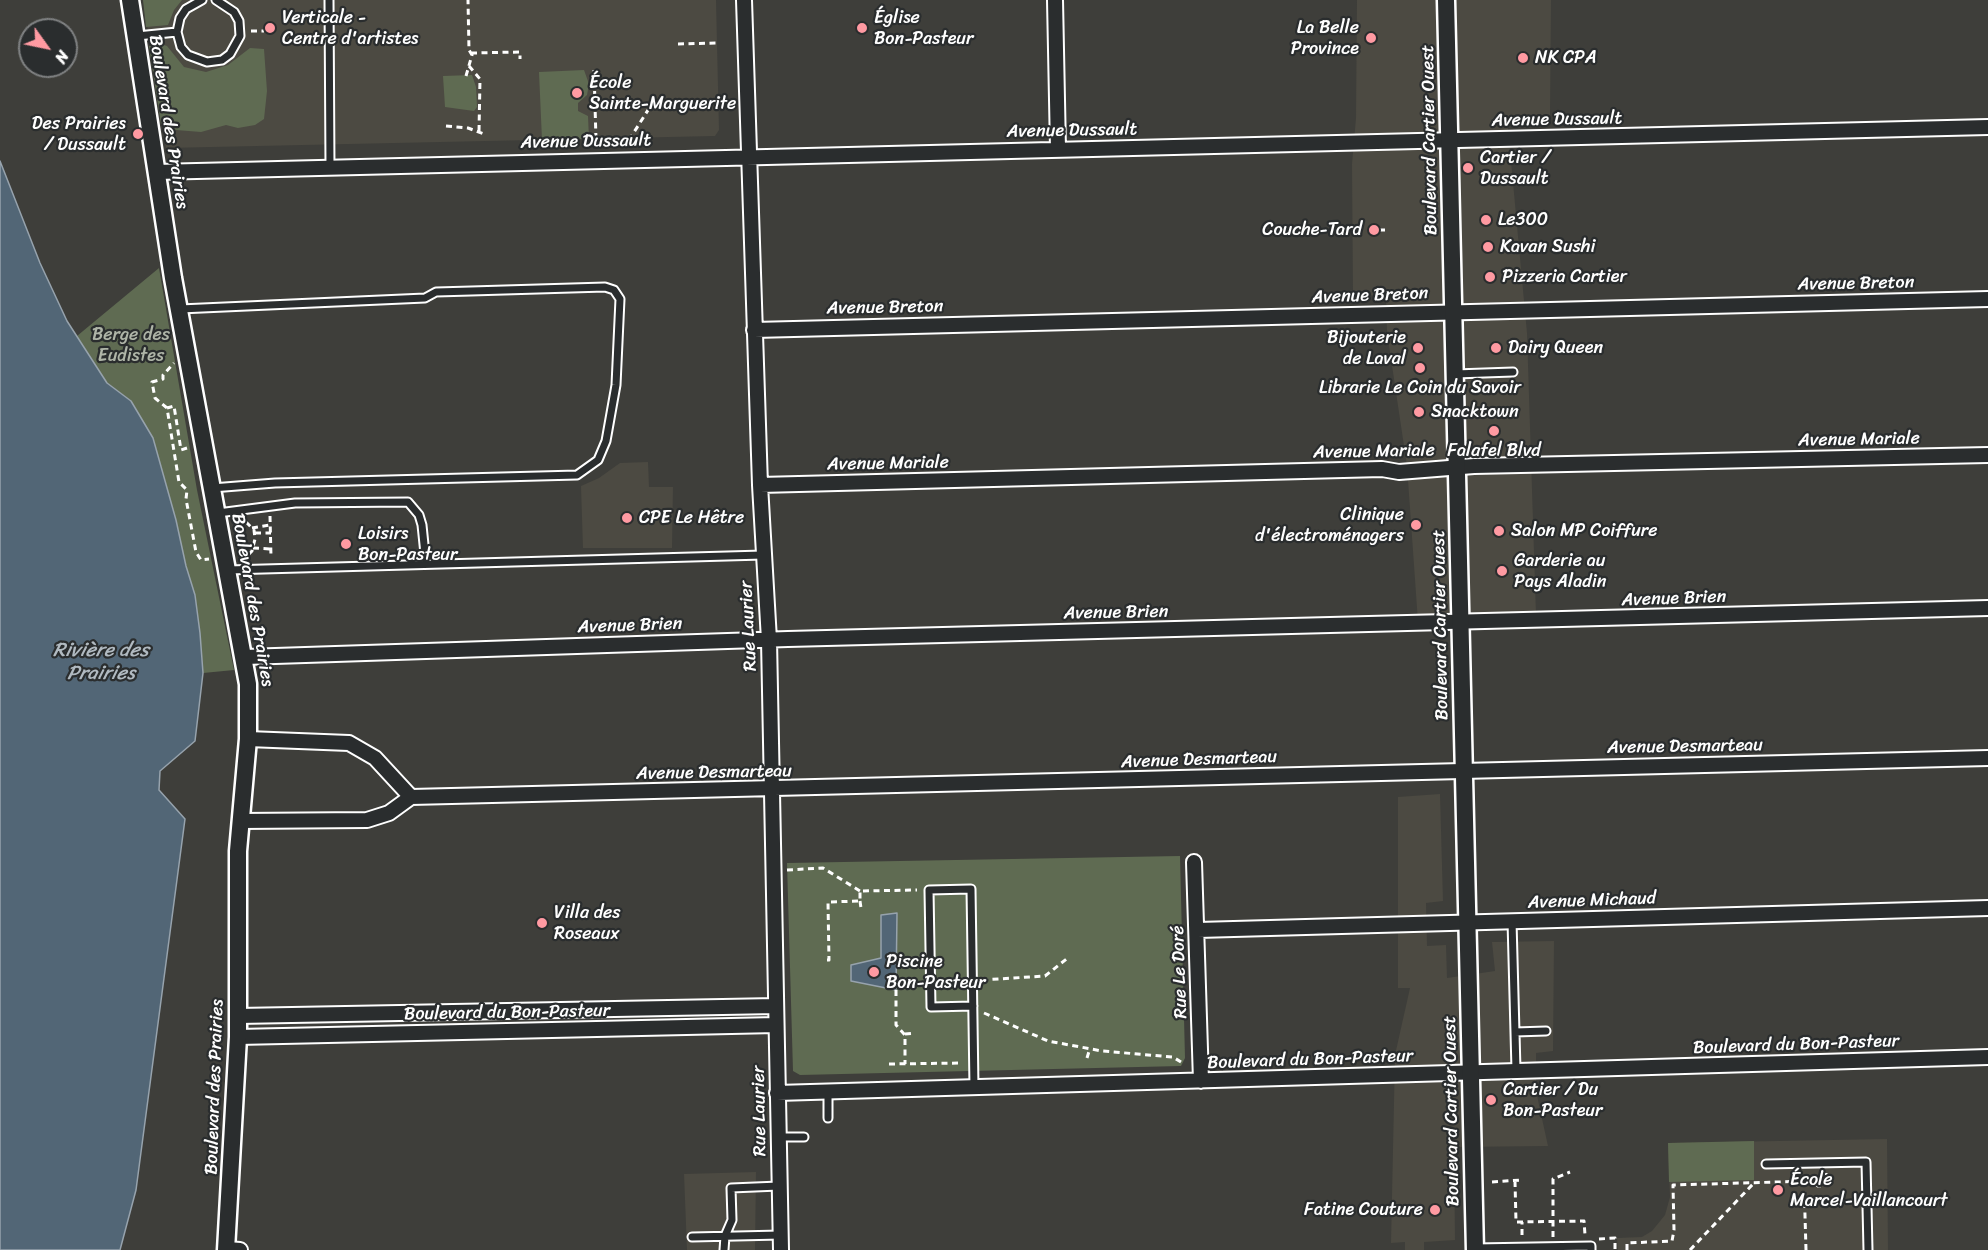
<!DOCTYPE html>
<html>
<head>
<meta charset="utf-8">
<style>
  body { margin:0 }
  #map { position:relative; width:1988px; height:1250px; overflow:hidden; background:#3e3e3a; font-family:Sriracha,sans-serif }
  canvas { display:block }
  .north { position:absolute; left:18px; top:18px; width:60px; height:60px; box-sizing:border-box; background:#2a2d2e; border:2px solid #7f8182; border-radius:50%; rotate:123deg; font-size:16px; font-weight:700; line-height:24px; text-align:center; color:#fff }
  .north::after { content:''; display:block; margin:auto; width:21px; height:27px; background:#ff9aa2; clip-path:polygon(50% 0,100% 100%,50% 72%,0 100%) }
</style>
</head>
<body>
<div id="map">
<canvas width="1988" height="1250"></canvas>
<div class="north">N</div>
</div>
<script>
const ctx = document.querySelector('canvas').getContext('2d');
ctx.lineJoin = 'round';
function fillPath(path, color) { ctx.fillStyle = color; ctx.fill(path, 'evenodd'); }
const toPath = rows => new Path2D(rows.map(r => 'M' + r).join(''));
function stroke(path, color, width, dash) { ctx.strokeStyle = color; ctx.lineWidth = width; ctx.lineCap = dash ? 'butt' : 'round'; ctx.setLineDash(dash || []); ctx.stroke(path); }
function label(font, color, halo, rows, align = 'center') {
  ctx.font = font + ' Sriracha,sans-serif'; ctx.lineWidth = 4.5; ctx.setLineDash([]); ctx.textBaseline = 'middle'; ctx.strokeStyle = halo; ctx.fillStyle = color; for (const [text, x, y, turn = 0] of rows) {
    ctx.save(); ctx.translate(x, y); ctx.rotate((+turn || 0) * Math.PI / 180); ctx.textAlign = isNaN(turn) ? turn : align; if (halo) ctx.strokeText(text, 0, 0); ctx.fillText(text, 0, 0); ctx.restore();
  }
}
const built = toPath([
  [143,0,716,0,719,130,715,136,166,148],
  [1357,0,1551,0,1550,116,1507,118,1527,333,1536,615,1418,622,1407,466,1387,332,1386,295,1353,296,1352,164,1356,118],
  [648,462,649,487,673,487,672,548,583,548,581,486,599,478,620,463],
  [1440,794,1443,901,1426,903,1427,946,1446,945,1447,978,1495,971,1492,942,1554,941,1553,1051,1536,1053,1536,1091,1548,1146,1454,1147,1455,1240,1424,1242,1424,1250,1405,1250,1405,1242,1391,1243,1395,1055,1410,988,1398,988,1398,797],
  [1887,1139,1888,1250,1618,1250,1617,1238,1642,1237,1652,1231,1665,1215,1670,1197,1668,1143],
  [756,1172,755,1250,687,1250,684,1174]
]);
const green = toPath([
  [143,0,182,0,174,10,168,25,146,27],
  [161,44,167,46,184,67,206,72,228,65,250,48,264,49,267,91,264,119,255,125,238,128,226,125,201,132,176,130,161,124,149,46],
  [584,70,589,84,587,95,578,103,578,111,588,116,589,139,542,140,539,72],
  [472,75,476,87,477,107,474,111,445,107,443,76],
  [159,268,197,490,234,670,203,673,195,595,186,566,176,520,153,438,131,401,107,383,77,336],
  [1180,856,1185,1058,1181,1066,800,1075,793,1071,787,863],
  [1754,1141,1754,1180,1669,1182,1668,1143]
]);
const water = toPath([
  [0,161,40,263,67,321,107,383,131,401,153,438,176,520,186,566,195,595,200,633,203,673,195,741,160,771,159,790,185,819,136,1190,120,1250,0,1250,0,161],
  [897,913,896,990,851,981,851,965,881,958,881,915,897,913]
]);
const path = toPath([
  [251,31,264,31],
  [678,44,719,43],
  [471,53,520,52,520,59],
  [469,66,480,79,479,132],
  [594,70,596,140],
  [466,76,472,55,469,50,468,0],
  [446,126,468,128,484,134],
  [629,140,657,96],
  [1379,230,1386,230],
  [167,408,155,398,152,382,163,379,163,375,174,363],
  [187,448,181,450,174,406,167,408,179,482,187,490,186,499,196,552,201,560,209,559],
  [270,516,271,557],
  [246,522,254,530,255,539,252,551,246,557],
  [252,528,270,525],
  [255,533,271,533],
  [253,548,271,549],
  [787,870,823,868,860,891],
  [860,901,861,908],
  [827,960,829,960,828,902,860,901,860,891,917,890],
  [982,980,1045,976,1069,957],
  [896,990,896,1025,905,1035,905,1064],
  [984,1013,1048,1041,1102,1051,1173,1057,1184,1064],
  [905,1034,915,1033],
  [1087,1058,1090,1048],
  [889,1064,962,1063],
  [1515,1181,1516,1222,1584,1221,1585,1235],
  [1804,1181,1806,1250],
  [1492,1182,1521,1180],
  [1522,1235,1522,1222],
  [1553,1237,1553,1179,1570,1172],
  [1599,1239,1615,1238,1615,1250],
  [1627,1250,1627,1243,1672,1241,1674,1230,1673,1185,1812,1181,1818,1186,1826,1185,1826,1173],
  [1690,1250,1753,1184]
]);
const service = toPath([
  [202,0,186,9,180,18,177,32,181,47,188,55,207,62,222,60,230,54,240,36,239,21,234,12,216,0],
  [329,0,330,166],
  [137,36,177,32],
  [180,309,425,298,436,292,471,291,605,287,614,290,620,299,616,385,606,441,598,460,577,475,275,483,212,488],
  [1455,374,1513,372],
  [218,513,295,503,408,502,419,515,422,525,426,564],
  [228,570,763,555],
  [1512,921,1516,1070],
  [973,1006,931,1007,929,890,971,889,974,1087],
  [1515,1032,1546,1031],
  [828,1091,828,1118],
  [778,1137,804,1137],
  [1766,1164,1866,1162,1868,1250],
  [692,1237,781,1235],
  [1475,1248,1591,1246,1591,1250],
  [724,1250,725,1236,732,1220,731,1188,779,1186]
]);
const minor = toPath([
  [744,0,760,485,769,640,781,1250],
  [1055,0,1058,149],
  [156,172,1988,127],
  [754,330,1988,299],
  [760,485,1382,469,1399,472,1474,466,1988,455],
  [245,657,788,639,1988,608],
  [248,739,349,743,375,758,411,797],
  [240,821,367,820,389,813,411,797,1988,758],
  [1194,862,1201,1081],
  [1198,930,1988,908],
  [238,1016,776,1006],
  [238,1037,776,1025],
  [777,1093,1988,1057],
  [227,1249,240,1250]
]);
const tertiary = toPath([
  [130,0,173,278,248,684,248,739,238,851,238,1037,226,1250],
  [1446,0,1475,1250]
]);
const markers = [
  [270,28,6,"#ff9aa2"],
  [862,28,6,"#ff9aa2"],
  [1371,38,6,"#ff9aa2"],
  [1523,58,6,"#ff9aa2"],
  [577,93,6,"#ff9aa2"],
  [138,134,6,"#ff9aa2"],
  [1468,168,6,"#ff9aa2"],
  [1486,220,6,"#ff9aa2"],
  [1374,230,6,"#ff9aa2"],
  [1488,247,6,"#ff9aa2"],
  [1490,277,6,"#ff9aa2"],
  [1418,348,6,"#ff9aa2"],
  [1496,348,6,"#ff9aa2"],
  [1420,368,6,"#ff9aa2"],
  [1419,412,6,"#ff9aa2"],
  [1494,431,6,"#ff9aa2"],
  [627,518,6,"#ff9aa2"],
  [1416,525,6,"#ff9aa2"],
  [1499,531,6,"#ff9aa2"],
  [346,544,6,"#ff9aa2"],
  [1502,571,6,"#ff9aa2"],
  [542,923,6,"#ff9aa2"],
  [874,972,6,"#ff9aa2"],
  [1491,1100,6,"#ff9aa2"],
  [1778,1190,6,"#ff9aa2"],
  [1435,1210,6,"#ff9aa2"]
];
const poiNames = [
  ["Verticale -",282,18],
  ["Centre d'artistes",282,39],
  ["Église",874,18],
  ["Bon-Pasteur",874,39],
  ["La Belle",1359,28,"right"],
  ["Province",1359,49,"right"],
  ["NK CPA",1535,58],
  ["École",589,83],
  ["Sainte-Marguerite",589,104],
  ["Des Prairies",126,124,"right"],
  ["/ Dussault",126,145,"right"],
  ["Cartier /",1480,158],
  ["Dussault",1480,179],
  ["Le300",1498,220],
  ["Couche-Tard",1362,230,"right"],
  ["Kavan Sushi",1500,247],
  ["Pizzeria Cartier",1502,277],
  ["Bijouterie",1406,338,"right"],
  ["de Laval",1406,359,"right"],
  ["Dairy Queen",1508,348],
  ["Librarie Le Coin du Savoir",1420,388,"center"],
  ["Snacktown",1431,412],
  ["Falafel Blvd",1494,451,"center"],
  ["Clinique",1404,515,"right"],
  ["d'électroménagers",1404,536,"right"],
  ["CPE Le Hêtre",639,518],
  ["Salon MP Coiffure",1511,531],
  ["Loisirs",358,534],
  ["Bon-Pasteur",358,555],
  ["Garderie au",1514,561],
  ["Pays Aladin",1514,582],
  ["Villa des",554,913],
  ["Roseaux",554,934],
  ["Piscine",886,962],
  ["Bon-Pasteur",886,983],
  ["Cartier / Du",1503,1090],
  ["Bon-Pasteur",1503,1111],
  ["École",1790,1180],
  ["Marcel-Vaillancourt",1790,1201],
  ["Fatine Couture",1423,1210,"right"]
];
const streetNames = [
  ["Avenue Dussault",1557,120,-1],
  ["Boulevard des Prairies",168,122,81],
  ["Avenue Dussault",1072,131,-1],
  ["Boulevard Cartier Ouest",1430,140,-91],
  ["Avenue Dussault",586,142,-1],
  ["Avenue Breton",1856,284,-1],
  ["Avenue Breton",1370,296,-2],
  ["Avenue Breton",885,308,-1],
  ["Avenue Mariale",1859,440,-1],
  ["Avenue Mariale",1374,452,-1],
  ["Avenue Mariale",888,464,-1],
  ["Avenue Brien",1674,599,-2],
  ["Boulevard des Prairies",252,600,80],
  ["Avenue Brien",1116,613,-1],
  ["Boulevard Cartier Ouest",1441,625,-91],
  ["Avenue Brien",630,626,-2],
  ["Rue Laurier",749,626,-93],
  ["Avenue Desmarteau",1685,747,-1],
  ["Avenue Desmarteau",1199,760,-2],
  ["Avenue Desmarteau",714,773,-1],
  ["Avenue Michaud",1592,901,-2],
  ["Rue Le Doré",1180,972,-92],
  ["Boulevard du Bon-Pasteur",507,1013,-1],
  ["Boulevard du Bon-Pasteur",1796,1045,-2],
  ["Boulevard du Bon-Pasteur",1310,1060,-2],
  ["Boulevard des Prairies",215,1087,-88],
  ["Rue Laurier",760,1111,-91],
  ["Boulevard Cartier Ouest",1452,1111,-91]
];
const parkNames = [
  ["Berge des",131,335],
  ["Eudistes",131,356]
];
const waterNames = [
  ["Rivière des",101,651],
  ["Prairies",101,674]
];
fillPath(built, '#4c4a42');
fillPath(green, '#5f6b52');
fillPath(water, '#526676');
stroke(water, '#97a3ad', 1.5);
stroke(service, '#fff', 11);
stroke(minor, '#fff', 18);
stroke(tertiary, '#fff', 21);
stroke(path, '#fff', 3, [6, 4.5]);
stroke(service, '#2a2d2e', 7);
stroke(minor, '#2a2d2e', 14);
stroke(tertiary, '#2a2d2e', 16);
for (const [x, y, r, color] of markers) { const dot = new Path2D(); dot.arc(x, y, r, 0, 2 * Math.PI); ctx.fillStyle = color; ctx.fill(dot); stroke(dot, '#2a2d2e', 2); }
label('18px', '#fff', '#2a2d2e', poiNames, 'left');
label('18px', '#fff', '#2a2d2e', streetNames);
label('18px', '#afb5a8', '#2a2d2e', parkNames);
label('italic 20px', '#b1bac1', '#2a2d2e', waterNames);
</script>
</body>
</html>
